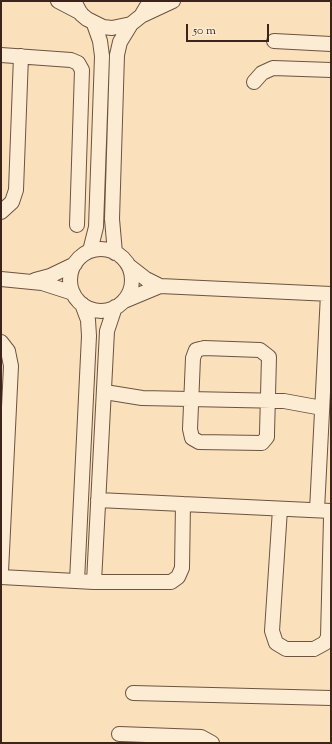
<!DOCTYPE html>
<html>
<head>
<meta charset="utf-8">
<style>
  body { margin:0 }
  #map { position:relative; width:332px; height:744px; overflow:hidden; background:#fae1bb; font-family:"Sorts Mill Goudy",serif }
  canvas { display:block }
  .frame { position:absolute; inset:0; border:2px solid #3d241a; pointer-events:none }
  .scale { position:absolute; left:186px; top:24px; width:83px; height:18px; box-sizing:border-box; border:2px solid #3d241a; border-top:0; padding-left:5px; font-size:12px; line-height:14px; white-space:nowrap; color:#3d241a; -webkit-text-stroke:3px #fcecd3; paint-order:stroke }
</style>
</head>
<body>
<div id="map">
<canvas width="332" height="744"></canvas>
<div class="frame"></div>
<div class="scale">50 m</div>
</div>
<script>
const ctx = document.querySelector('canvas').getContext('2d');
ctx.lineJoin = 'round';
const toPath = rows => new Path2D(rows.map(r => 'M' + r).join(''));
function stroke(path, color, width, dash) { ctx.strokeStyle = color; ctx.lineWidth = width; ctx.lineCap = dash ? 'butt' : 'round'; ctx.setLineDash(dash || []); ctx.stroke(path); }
const minor = toPath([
  [58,1,81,13],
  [74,1,81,14,87,19,103,27,112,28,131,24,141,16,150,1],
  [143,15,173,1],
  [274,41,331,44],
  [1,55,71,60,78,63,82,70,77,225],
  [254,82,262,73,273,68,331,70],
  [1,212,12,202,16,190,21,56],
  '70 280a31 31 0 1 1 62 0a31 31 0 1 1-62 0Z',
  [90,251,96,227,102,56,100,41,94,24],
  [115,253,112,219,117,55,120,42,131,24],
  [128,265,146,279,160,286],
  [1,279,42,283,73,293],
  [35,280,50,276,75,264],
  [124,301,160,286,331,294],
  [1,342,8,351,11,366,1,572],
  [204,348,260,350,269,357,267,433,267,437,262,443,199,442,192,438,190,429,193,358,196,350,204,348],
  [105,392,142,398,284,401,322,408],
  [98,500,331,511],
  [280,509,272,631,276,643,286,649,314,649,325,643,328,637,331,518],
  [317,510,328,294],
  [1,577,94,582,171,582,178,577,182,568,183,504],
  [77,581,89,336,88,320,82,304],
  [94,582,107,331,115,307],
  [133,693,331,698],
  [119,734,201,737,212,743]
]);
stroke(minor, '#6c5342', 16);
stroke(minor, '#fcecd3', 14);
</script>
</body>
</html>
